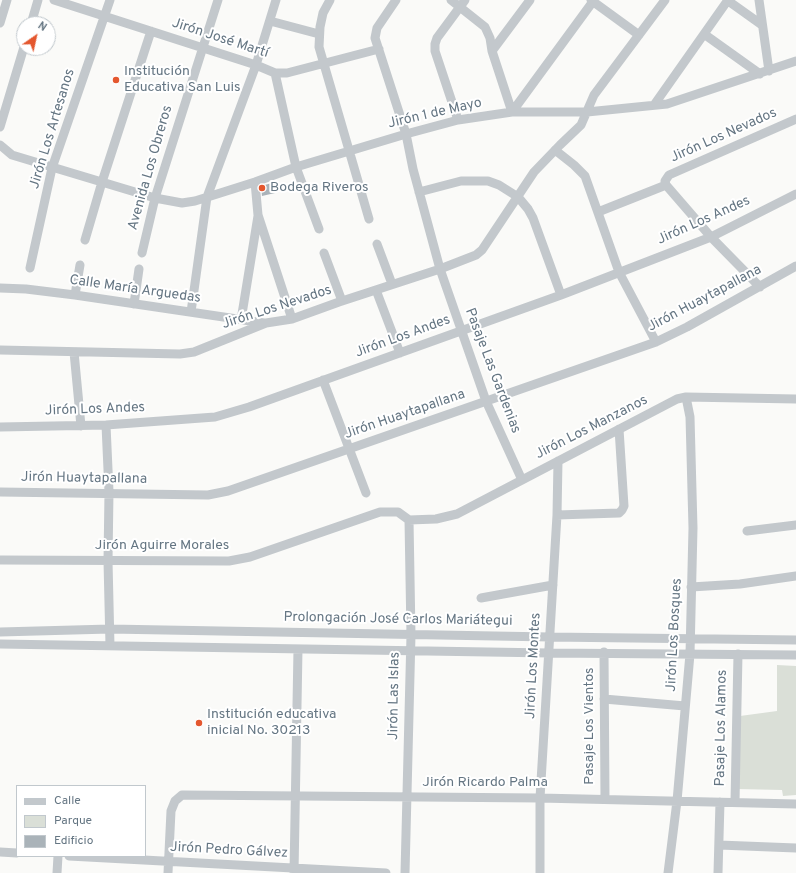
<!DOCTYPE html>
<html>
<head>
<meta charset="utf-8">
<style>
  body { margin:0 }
  #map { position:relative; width:796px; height:873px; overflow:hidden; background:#fafaf8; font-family:Overpass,sans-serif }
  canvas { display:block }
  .legend { position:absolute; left:16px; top:785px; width:130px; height:72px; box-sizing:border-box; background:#fff; border:1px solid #c1c8cd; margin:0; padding:5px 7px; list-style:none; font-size:12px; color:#657683 }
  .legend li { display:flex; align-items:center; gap:8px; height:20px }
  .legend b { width:20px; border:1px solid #c1c8cd }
  .north { position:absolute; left:16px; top:16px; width:40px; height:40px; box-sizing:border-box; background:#fff; border:1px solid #c1c8cd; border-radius:50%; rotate:34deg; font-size:11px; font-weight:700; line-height:16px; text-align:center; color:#657683 }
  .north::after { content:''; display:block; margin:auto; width:14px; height:18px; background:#e4572e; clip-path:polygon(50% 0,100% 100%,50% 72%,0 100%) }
</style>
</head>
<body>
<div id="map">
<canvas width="796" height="873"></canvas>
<ul class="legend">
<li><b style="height:5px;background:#c3c8cc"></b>Calle</li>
<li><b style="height:11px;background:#dadfd7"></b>Parque</li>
<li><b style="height:11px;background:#aab3b9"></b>Edificio</li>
</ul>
<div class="north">N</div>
</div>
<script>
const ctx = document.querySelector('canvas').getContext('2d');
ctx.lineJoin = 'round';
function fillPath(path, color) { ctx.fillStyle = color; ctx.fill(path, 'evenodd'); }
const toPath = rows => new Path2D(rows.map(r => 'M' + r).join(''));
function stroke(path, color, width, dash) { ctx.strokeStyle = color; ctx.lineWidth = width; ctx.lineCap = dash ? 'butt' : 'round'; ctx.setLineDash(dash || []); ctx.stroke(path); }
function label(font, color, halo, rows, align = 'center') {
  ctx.font = font + ' Overpass,sans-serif'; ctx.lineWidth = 4; ctx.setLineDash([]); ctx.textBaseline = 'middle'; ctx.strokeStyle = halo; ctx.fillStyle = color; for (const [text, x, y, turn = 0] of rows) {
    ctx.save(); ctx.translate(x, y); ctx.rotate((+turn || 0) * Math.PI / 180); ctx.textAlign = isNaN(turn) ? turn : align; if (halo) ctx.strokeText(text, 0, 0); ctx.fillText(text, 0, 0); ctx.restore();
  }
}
const green = toPath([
  [777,665,796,666,796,795,783,796,782,790,737,789,740,716,777,711]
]);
const building = toPath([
  [272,183,275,193,262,196,261,186]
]);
const minor = toPath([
  [54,0,256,65,275,73,287,73,379,49],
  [330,0,323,13,320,27,319,47,369,219],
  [396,0,377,28,375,38,406,134,413,169,440,269,486,401,522,480],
  [451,0,485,27,490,38,492,51,512,112],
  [591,0,639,35],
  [727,0,762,25],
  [759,0,769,71],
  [270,21,319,34],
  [0,23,7,0],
  [31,24,38,0],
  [704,34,760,74],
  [492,51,530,0],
  [275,73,296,167,319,229],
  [654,105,728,0],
  [512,112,594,0],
  [458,120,435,51,435,44,437,38,465,0],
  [0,127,24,47],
  [0,145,12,155,155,198,182,203,195,201,255,182,296,167,406,134,458,120,512,112,587,112,667,104,796,61],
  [555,150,574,165,585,176,619,272,656,342],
  [255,182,258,215,292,319],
  [419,192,461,181,488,181,499,185,518,197,528,209,533,218,561,295],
  [598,212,666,185],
  [85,240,102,182,151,31],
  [377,244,392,284],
  [142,253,155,198,218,0],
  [324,253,342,301],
  [30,268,52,168,110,0],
  [760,287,711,237,666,185,665,181,669,175,796,119],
  [0,288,26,289,75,295,264,323],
  [376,290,400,353],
  [75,295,80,265],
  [134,304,139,269],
  [191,312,207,197,256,65,276,0],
  [242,314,258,216],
  [0,350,180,354,194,352,266,323,292,319,339,302,440,269,476,255,482,250,534,172,560,145,581,125,594,95,665,0],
  [74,352,81,426],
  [323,380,366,493],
  [106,425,109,492,108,561,110,646],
  [0,427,106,425,215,417,249,407,561,295,711,237,796,194],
  [0,492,208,495,228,491,656,342,687,327,796,266],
  [557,515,619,513,622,510,624,506,619,429],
  [409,520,436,519,457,514,677,399,686,397,796,399],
  [747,531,796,525],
  [0,560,229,561,250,557,380,512,398,512,409,520],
  [691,587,740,584,796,576],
  [481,598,553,585],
  [0,632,110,629,550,637,796,640],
  [0,644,549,653,796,655],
  [604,652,605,799],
  [604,699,685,706],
  [735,802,738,654],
  [719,845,796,848],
  [0,852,17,853],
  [69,856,386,873],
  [57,873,58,856],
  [168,873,171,811,175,801,182,795,540,798,796,804],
  [294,873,298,649],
  [405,873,411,635,409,520],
  [540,873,540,798,557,515,558,461],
  [668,873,677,801,690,654,693,528,690,417,686,397],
  [718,873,720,802]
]);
const markers = [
  [116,80,4,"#e4572e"],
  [262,188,4,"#e4572e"],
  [199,723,4,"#e4572e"]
];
const streetNames = [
  ["Jirón José Martí",220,39,18],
  ["Jirón 1 de Mayo",435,114,-13],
  ["Jirón Los Artesanos",53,129,-73],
  ["Jirón Los Nevados",724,136,-24],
  ["Avenida Los Obreros",151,168,-74],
  ["Jirón Los Andes",704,221,-24],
  ["Calle María Arguedas",135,290,8],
  ["Jirón Huaytapallana",705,299,-28],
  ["Jirón Los Nevados",277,308,-18],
  ["Jirón Los Andes",403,337,-20],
  ["Pasaje Las Gardenias",492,371,69],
  ["Jirón Los Andes",95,410,-2],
  ["Jirón Huaytapallana",405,415,-19],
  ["Jirón Los Manzanos",592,428,-27],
  ["Jirón Huaytapallana",84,479,1],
  ["Jirón Aguirre Morales",162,546],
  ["Prolongación José Carlos Mariátegui",398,620,1],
  ["Jirón Los Bosques",675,635,-87],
  ["Jirón Los Montes",534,666,-87],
  ["Jirón Las Islas",395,696,-89],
  ["Pasaje Los Vientos",590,726,-90],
  ["Pasaje Los Alamos",722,728,-89],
  ["Jirón Ricardo Palma",485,783],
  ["Jirón Pedro Gálvez",229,851,3]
];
const poiNames = [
  ["Institución",124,72],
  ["Educativa San Luis",124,88],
  ["Bodega Riveros",270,188],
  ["Institución educativa",207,715],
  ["inicial No. 30213",207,731]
];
fillPath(green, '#dadfd7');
fillPath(building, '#aab3b9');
stroke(minor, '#c3c8cc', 9);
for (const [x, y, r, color] of markers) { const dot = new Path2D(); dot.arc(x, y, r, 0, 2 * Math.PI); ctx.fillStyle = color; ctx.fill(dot); stroke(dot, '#fff', 1.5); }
label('14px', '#657683', '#fff', streetNames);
label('14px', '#657683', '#fff', poiNames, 'left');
</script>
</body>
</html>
